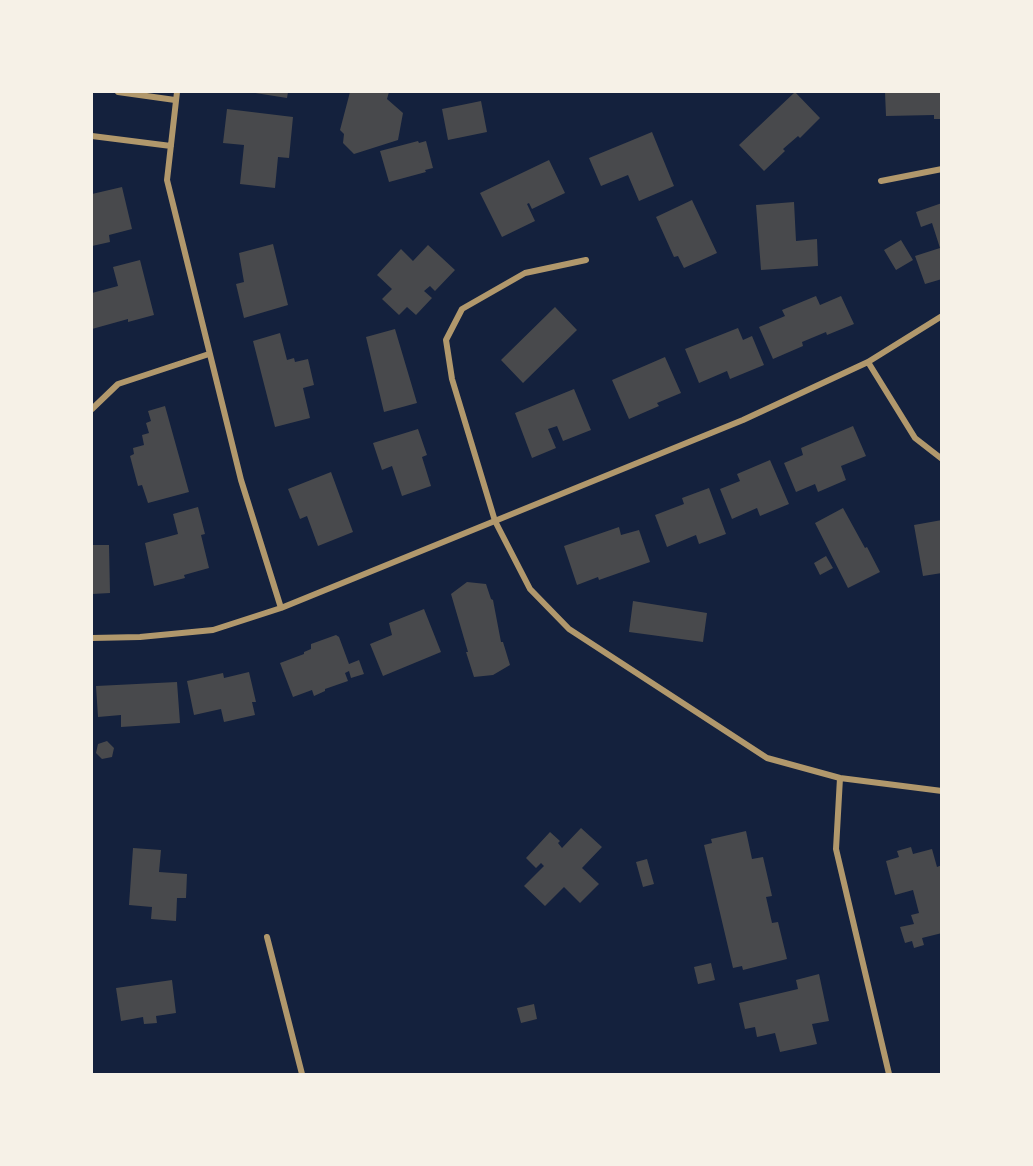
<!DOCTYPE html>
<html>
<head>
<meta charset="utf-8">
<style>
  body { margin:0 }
  #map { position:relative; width:1033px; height:1166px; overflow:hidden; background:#14213d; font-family:"IBM Plex Serif",serif }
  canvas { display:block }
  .frame { position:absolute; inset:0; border:93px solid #f6f1e7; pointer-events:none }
</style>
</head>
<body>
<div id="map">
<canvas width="1033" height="1166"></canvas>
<div class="frame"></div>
</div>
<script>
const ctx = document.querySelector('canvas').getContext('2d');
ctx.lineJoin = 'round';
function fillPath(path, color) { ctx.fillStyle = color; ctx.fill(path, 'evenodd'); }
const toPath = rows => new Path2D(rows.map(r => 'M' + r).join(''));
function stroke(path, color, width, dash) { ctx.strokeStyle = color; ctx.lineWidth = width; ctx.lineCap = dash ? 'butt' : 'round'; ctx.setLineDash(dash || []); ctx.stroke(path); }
const building = toPath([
  [249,92,288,92,287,98],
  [350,92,389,92,387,99,403,113,398,140,354,154,343,143,344,134,340,130],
  [795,92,820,118,800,138,798,136,783,149,785,151,764,171,739,145],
  [885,92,942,92,942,119,934,119,934,115,886,116],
  [481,101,487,132,448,140,442,109],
  [227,109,293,117,289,158,278,157,275,188,240,184,244,145,223,143],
  [652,132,674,186,639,201,628,175,601,186,589,158],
  [418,141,419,143,426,141,433,168,425,170,426,172,389,182,380,151],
  [549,160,565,193,532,209,529,203,527,204,535,221,502,237,480,193],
  [122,187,132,229,109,235,110,242,92,246,92,194],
  [692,200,717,253,684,268,678,256,674,257,656,217],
  [794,202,796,241,817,239,818,266,761,270,756,205],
  [942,203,942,279,925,284,915,256,940,248,932,223,921,227,916,212],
  [901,240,913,260,896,270,884,250],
  [273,244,288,305,244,318,236,284,244,282,239,253],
  [428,245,455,270,435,291,430,286,424,291,432,298,416,315,407,307,399,315,382,299,392,289,377,275,401,249,413,261],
  [140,260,154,315,128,322,128,319,92,329,92,293,118,286,113,267],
  [816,296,820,305,841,296,854,324,827,335,826,332,802,342,803,346,773,359,759,327,785,316,782,310],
  [555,307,577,330,523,383,501,360],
  [738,328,743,340,752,336,764,365,730,379,727,371,699,383,685,349],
  [395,329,417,403,384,412,366,337],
  [280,333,287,360,294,358,295,362,308,359,314,385,303,388,310,418,275,427,253,341],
  [665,357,681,393,657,403,659,406,629,419,612,380],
  [574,389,591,430,563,441,557,426,548,429,556,448,532,458,515,413],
  [165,406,189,492,148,503,142,485,138,486,130,456,134,454,133,448,144,445,142,435,149,433,146,423,151,421,148,411],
  [853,426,866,456,841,466,846,480,818,492,815,484,796,492,784,463,803,455,801,448],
  [418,429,427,455,422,457,431,486,402,496,392,466,382,470,373,443],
  [770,460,789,504,760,516,757,508,732,519,720,489,740,481,737,474],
  [331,472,353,532,318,546,307,516,300,519,288,489],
  [709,488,726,534,699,544,696,535,667,547,655,515,684,504,682,498],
  [198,507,205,534,201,535,209,568,184,575,185,578,154,586,145,543,178,534,173,514],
  [843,508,865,548,867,547,880,572,848,588,815,523],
  [942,520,942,573,923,576,914,525],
  [619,527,621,535,639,530,650,562,599,580,598,577,577,585,564,546],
  [92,545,109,545,110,593,92,594],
  [826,556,833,568,820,575,814,563],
  [467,582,486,584,491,599,493,600,501,642,503,642,510,665,493,675,474,677,466,652,468,652,451,594],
  [633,601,707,613,703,642,629,632],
  [424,609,441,652,383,676,370,644,392,635,389,623],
  [336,635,339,637,349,664,359,660,364,674,351,678,349,671,345,673,348,681,325,689,325,691,314,696,312,690,293,697,280,663,304,654,304,652,311,649,311,644],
  [249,672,256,702,252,702,255,715,224,722,221,709,194,715,187,681,223,673,224,678],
  [177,682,180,723,121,727,121,715,98,717,96,686],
  [107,741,114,748,112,757,102,759,96,753,98,744],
  [581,828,602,847,582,868,599,884,580,903,564,887,545,906,524,886,544,866,541,863,536,868,526,858,550,832,560,841,558,843,562,848],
  [746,831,752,859,763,857,772,896,766,897,772,923,778,922,787,959,743,970,742,966,733,968,704,845,712,843,711,839],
  [911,847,913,854,932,849,937,867,942,865,942,933,922,938,924,945,914,948,912,941,905,943,900,927,914,924,911,915,919,913,913,890,895,895,886,861,899,857,897,851],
  [133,848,161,850,159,872,187,874,186,898,177,898,176,921,151,919,152,907,129,905],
  [647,859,654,884,643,887,636,862],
  [711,963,715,980,698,984,694,967],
  [819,974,829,1021,812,1024,817,1044,780,1052,775,1033,757,1037,755,1027,745,1029,739,1003,798,989,796,980],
  [172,980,176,1013,156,1016,157,1023,144,1024,143,1017,121,1021,116,988],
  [534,1004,537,1019,521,1023,517,1008]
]);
const minor = toPath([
  [118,92,175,100],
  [177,92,167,180,241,480,281,608],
  [92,136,171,146],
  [881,181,942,169],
  [586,260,525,273,462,309,446,340,452,379,495,521,530,589,569,629,767,758,840,778,942,791],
  [868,362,915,438,942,459],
  [92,409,118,384,209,354],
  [92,638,140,637,213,630,281,608,743,420,868,362,942,316],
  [840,778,836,849,889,1074],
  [267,937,302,1074]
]);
fillPath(building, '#48494c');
stroke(minor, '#b1986c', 6);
</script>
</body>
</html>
